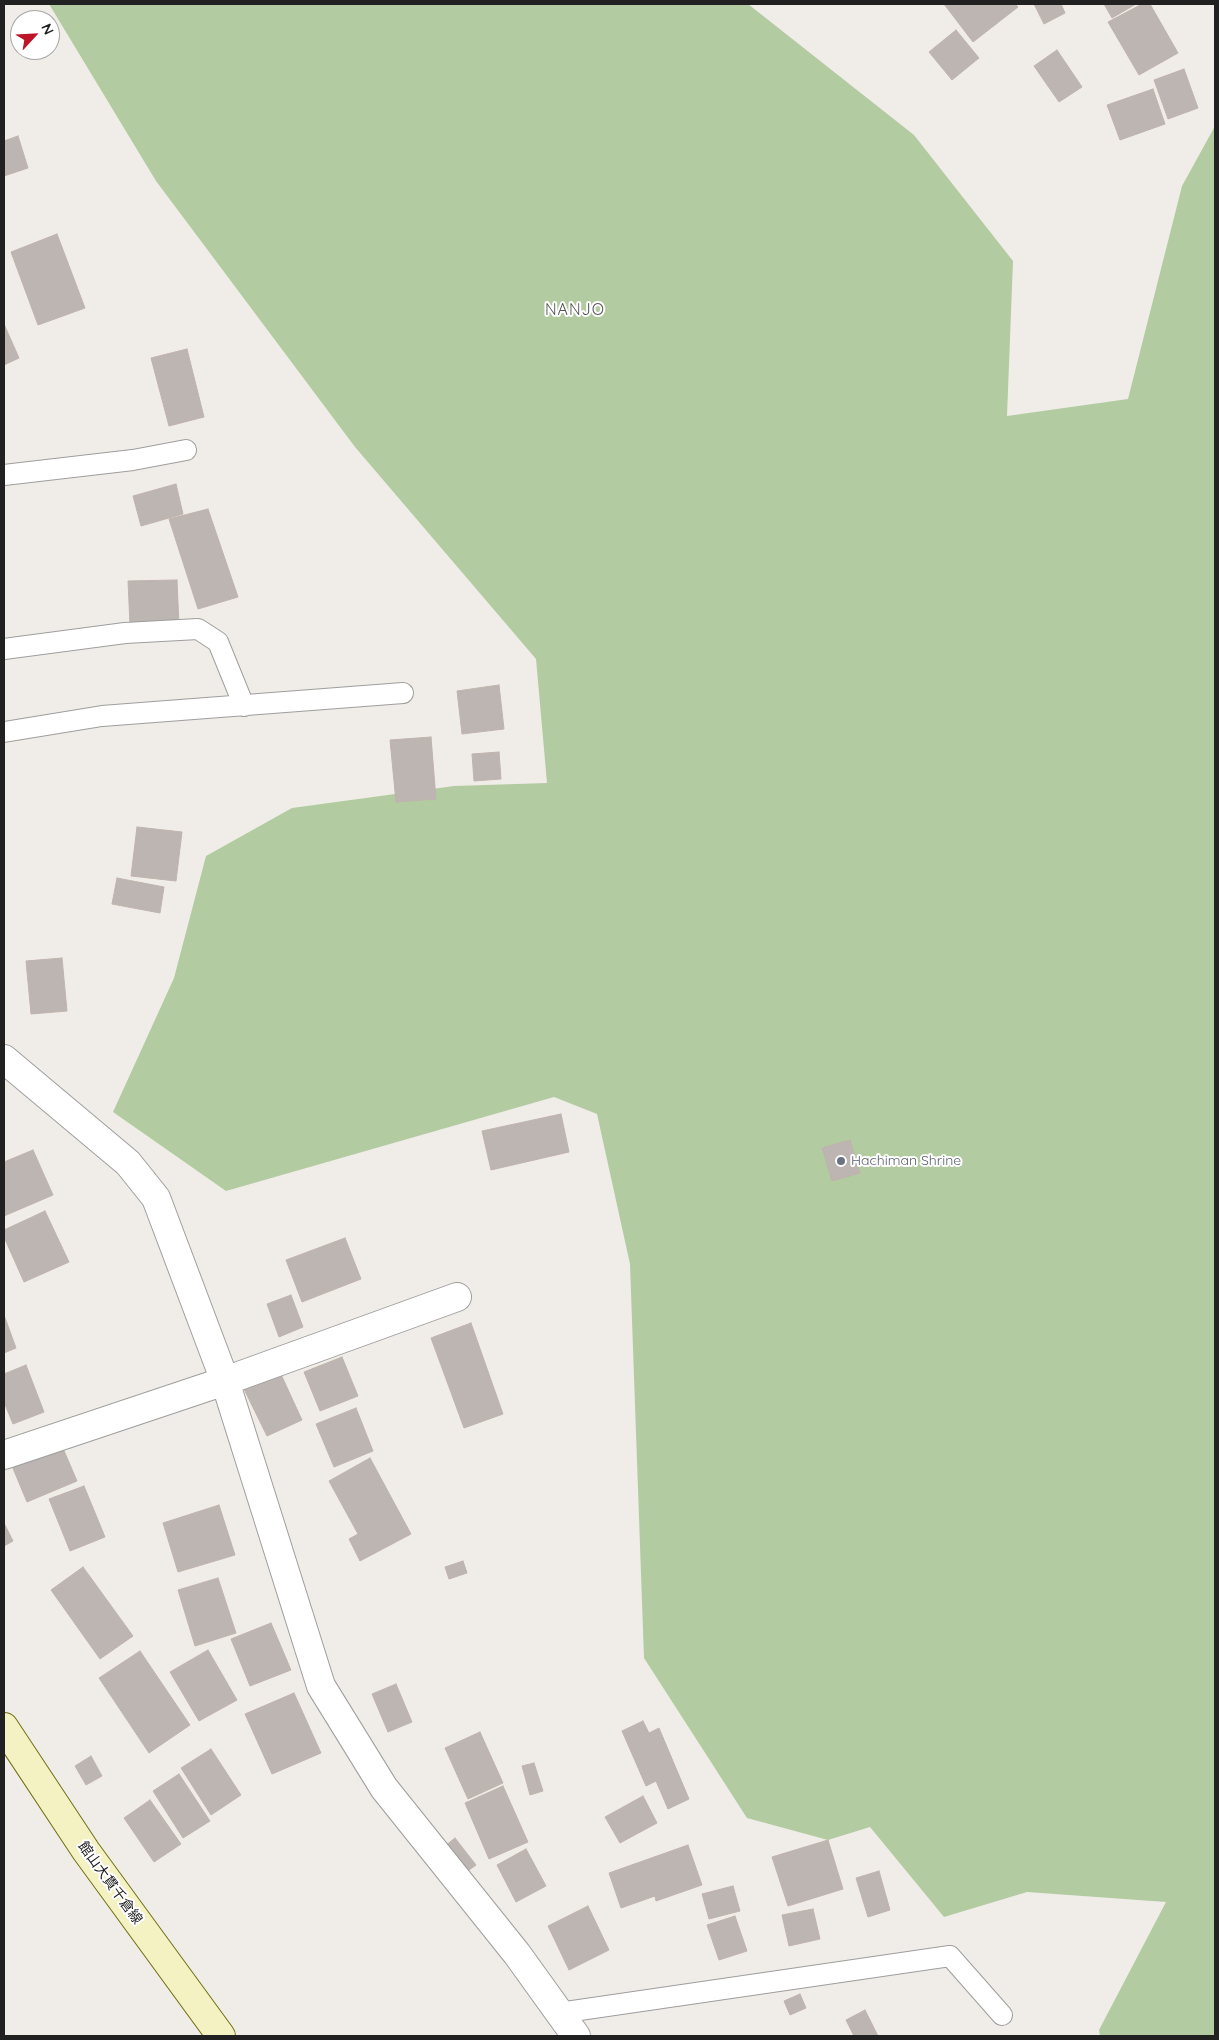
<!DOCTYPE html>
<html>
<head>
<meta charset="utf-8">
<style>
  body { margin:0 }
  #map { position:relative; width:1219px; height:2040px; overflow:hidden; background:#f0ede8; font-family:Quicksand,sans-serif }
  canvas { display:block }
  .frame { position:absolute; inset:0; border:5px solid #212121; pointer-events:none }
  .north { position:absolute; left:10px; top:10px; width:50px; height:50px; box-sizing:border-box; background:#fff; border:1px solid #a6a6a6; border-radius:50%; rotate:65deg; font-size:14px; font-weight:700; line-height:20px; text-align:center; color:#212121 }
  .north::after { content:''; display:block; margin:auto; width:18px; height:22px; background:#bd1428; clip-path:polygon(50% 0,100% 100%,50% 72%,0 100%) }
</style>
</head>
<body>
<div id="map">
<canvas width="1219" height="2040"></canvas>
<div class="frame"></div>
<div class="north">N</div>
</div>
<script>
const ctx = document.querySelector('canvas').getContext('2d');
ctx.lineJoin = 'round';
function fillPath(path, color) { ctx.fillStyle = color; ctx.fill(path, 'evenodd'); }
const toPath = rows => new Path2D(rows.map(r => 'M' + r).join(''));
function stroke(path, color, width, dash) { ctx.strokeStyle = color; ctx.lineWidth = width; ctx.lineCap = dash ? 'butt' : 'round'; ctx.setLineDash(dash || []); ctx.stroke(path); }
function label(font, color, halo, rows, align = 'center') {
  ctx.font = font + ' Quicksand,"Noto Sans JP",sans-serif'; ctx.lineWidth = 4; ctx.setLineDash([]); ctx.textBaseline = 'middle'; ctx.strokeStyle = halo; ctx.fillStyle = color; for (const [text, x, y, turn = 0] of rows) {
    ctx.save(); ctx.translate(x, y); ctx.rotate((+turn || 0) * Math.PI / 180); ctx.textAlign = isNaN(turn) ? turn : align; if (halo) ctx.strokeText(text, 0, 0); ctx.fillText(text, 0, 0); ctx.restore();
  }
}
const forest = toPath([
  [49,4,748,4,914,135,1013,261,1007,416,1128,399,1182,186,1215,126,1215,2036,1100,2036,1099,2030,1166,1902,1027,1892,944,1917,870,1827,828,1840,747,1818,644,1658,630,1264,597,1114,554,1097,226,1191,113,1112,174,978,206,856,292,808,454,786,547,783,536,659,355,447,156,181]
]);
const building = toPath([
  [944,4,1015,4,1018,7,973,42,944,4],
  [1034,4,1061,4,1065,13,1044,24,1034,4],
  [1104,4,1136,4,1112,18,1104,4],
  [1142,4,1150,4,1178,53,1139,75,1108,22,1142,4],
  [956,30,979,58,952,80,929,52,956,30],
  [1057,50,1082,87,1059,102,1034,66,1057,50],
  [1184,69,1198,108,1168,119,1154,80,1184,69],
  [1153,89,1165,124,1120,140,1107,105,1153,89],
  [18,136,28,168,4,176,4,141,18,136],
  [57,234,85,308,38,325,11,252,57,234],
  [4,324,19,358,4,365,4,324],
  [187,349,204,417,169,426,151,358,187,349],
  [176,484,183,514,141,526,133,496,176,484],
  [208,509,238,597,198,609,169,519,208,509],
  [177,580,179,625,130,625,128,581,177,580],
  [499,685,504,729,462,734,457,691,499,685],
  [431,737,436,799,396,802,390,740,431,737],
  [499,752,501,779,474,781,472,754,499,752],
  [137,827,182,832,176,881,131,876,137,827],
  [117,878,164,887,160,913,112,904,117,878],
  [62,958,67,1011,31,1014,26,961,62,958],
  [561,1114,569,1152,491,1170,482,1131,561,1114],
  [850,1140,860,1173,832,1181,822,1148,850,1140],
  [33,1150,53,1195,4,1216,4,1162,33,1150],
  [45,1211,69,1262,24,1282,4,1237,4,1230,45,1211],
  [345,1238,361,1279,302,1302,286,1260,345,1238],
  [291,1295,303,1327,279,1337,267,1304,291,1295],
  [4,1315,16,1348,4,1353,4,1315],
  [471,1323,503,1414,464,1428,431,1338,471,1323],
  [342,1357,358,1396,320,1411,304,1372,342,1357],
  [26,1365,44,1412,13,1424,4,1402,4,1374,26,1365],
  [279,1370,302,1420,267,1436,243,1387,279,1370],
  [356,1408,373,1451,334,1467,316,1424,356,1408],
  [62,1446,77,1481,27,1502,12,1466,62,1446],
  [370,1458,411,1534,360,1561,349,1539,358,1534,329,1481,370,1458],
  [84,1486,105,1537,70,1551,49,1499,84,1486],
  [219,1505,235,1555,178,1572,163,1523,219,1505],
  [4,1523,13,1541,4,1546,4,1523],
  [463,1561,467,1573,449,1579,445,1567,463,1561],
  [83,1567,133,1636,100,1659,51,1590,83,1567],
  [218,1578,236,1633,195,1646,178,1590,218,1578],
  [271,1623,291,1670,250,1686,231,1639,271,1623],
  [208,1650,237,1700,199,1721,170,1672,208,1650],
  [140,1651,190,1725,149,1753,99,1678,140,1651],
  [396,1684,412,1722,388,1732,372,1694,396,1684],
  [294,1693,321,1753,272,1774,245,1714,294,1693],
  [643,1721,649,1733,659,1728,689,1799,668,1809,656,1781,646,1786,622,1731,643,1721],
  [480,1732,503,1783,468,1799,445,1748,480,1732],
  [211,1749,241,1795,211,1815,181,1768,211,1749],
  [91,1756,102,1776,86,1785,75,1766,91,1756],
  [534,1763,543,1791,530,1795,522,1766,534,1763],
  [179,1774,210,1821,183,1838,153,1791,179,1774],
  [503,1786,528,1842,489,1859,465,1803,503,1786],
  [643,1796,657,1823,620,1843,605,1817,643,1796],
  [150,1800,181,1844,154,1862,124,1818,150,1800],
  [455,1838,476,1865,465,1873,445,1846,455,1838],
  [828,1840,843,1889,788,1906,772,1857,828,1840],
  [688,1845,702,1885,656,1901,655,1896,621,1908,609,1873,688,1845],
  [526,1849,546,1886,516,1902,497,1865,526,1849],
  [879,1871,890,1910,868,1917,856,1878,879,1871],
  [733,1886,740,1911,709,1919,702,1894,733,1886],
  [588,1906,609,1950,569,1970,548,1926,588,1906],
  [813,1909,820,1939,789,1946,782,1915,813,1909],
  [735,1916,747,1951,719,1960,707,1925,735,1916],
  [800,1994,806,2008,790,2015,784,2001,800,1994],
  [865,2010,878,2036,854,2036,846,2020,865,2010]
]);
const service = toPath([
  [4,475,133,460,186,450],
  [4,649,125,633,198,629,218,642,244,706],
  [4,732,102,716,403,693],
  [559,2013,950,1956,1002,2015]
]);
const minor = toPath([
  [4,1059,128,1163,156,1198,225,1381,321,1686,384,1788,517,1954,576,2036],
  [4,1455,225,1381,457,1297]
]);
const secondary = toPath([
  [4,1727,86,1851,221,2036]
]);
const markers = [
  [841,1161,5,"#6b7280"]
];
const worshipNames = [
  ["Hachiman Shrine",851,1161]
];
const streetNames = [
  ["館山大貫千倉線",110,1883,54]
];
const quarterNames = [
  ["NANJO",575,310]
];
fillPath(forest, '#b3cba1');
fillPath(building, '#bdb5b1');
stroke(building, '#c1b3ac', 1);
stroke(service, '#9e9e9e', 22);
stroke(minor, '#9e9e9e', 30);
stroke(secondary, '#6f6e10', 30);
stroke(service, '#fff', 20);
stroke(minor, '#fff', 28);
stroke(secondary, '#f4f1c3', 28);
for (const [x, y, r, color] of markers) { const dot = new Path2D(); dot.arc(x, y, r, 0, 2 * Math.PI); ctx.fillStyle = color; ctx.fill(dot); stroke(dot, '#fff', 2); }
label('14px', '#5b616d', '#fff', worshipNames, 'left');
label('14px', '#212121', '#fff', streetNames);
ctx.letterSpacing = '1px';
label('16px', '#545454', '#fff', quarterNames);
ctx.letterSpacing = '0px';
</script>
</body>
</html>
